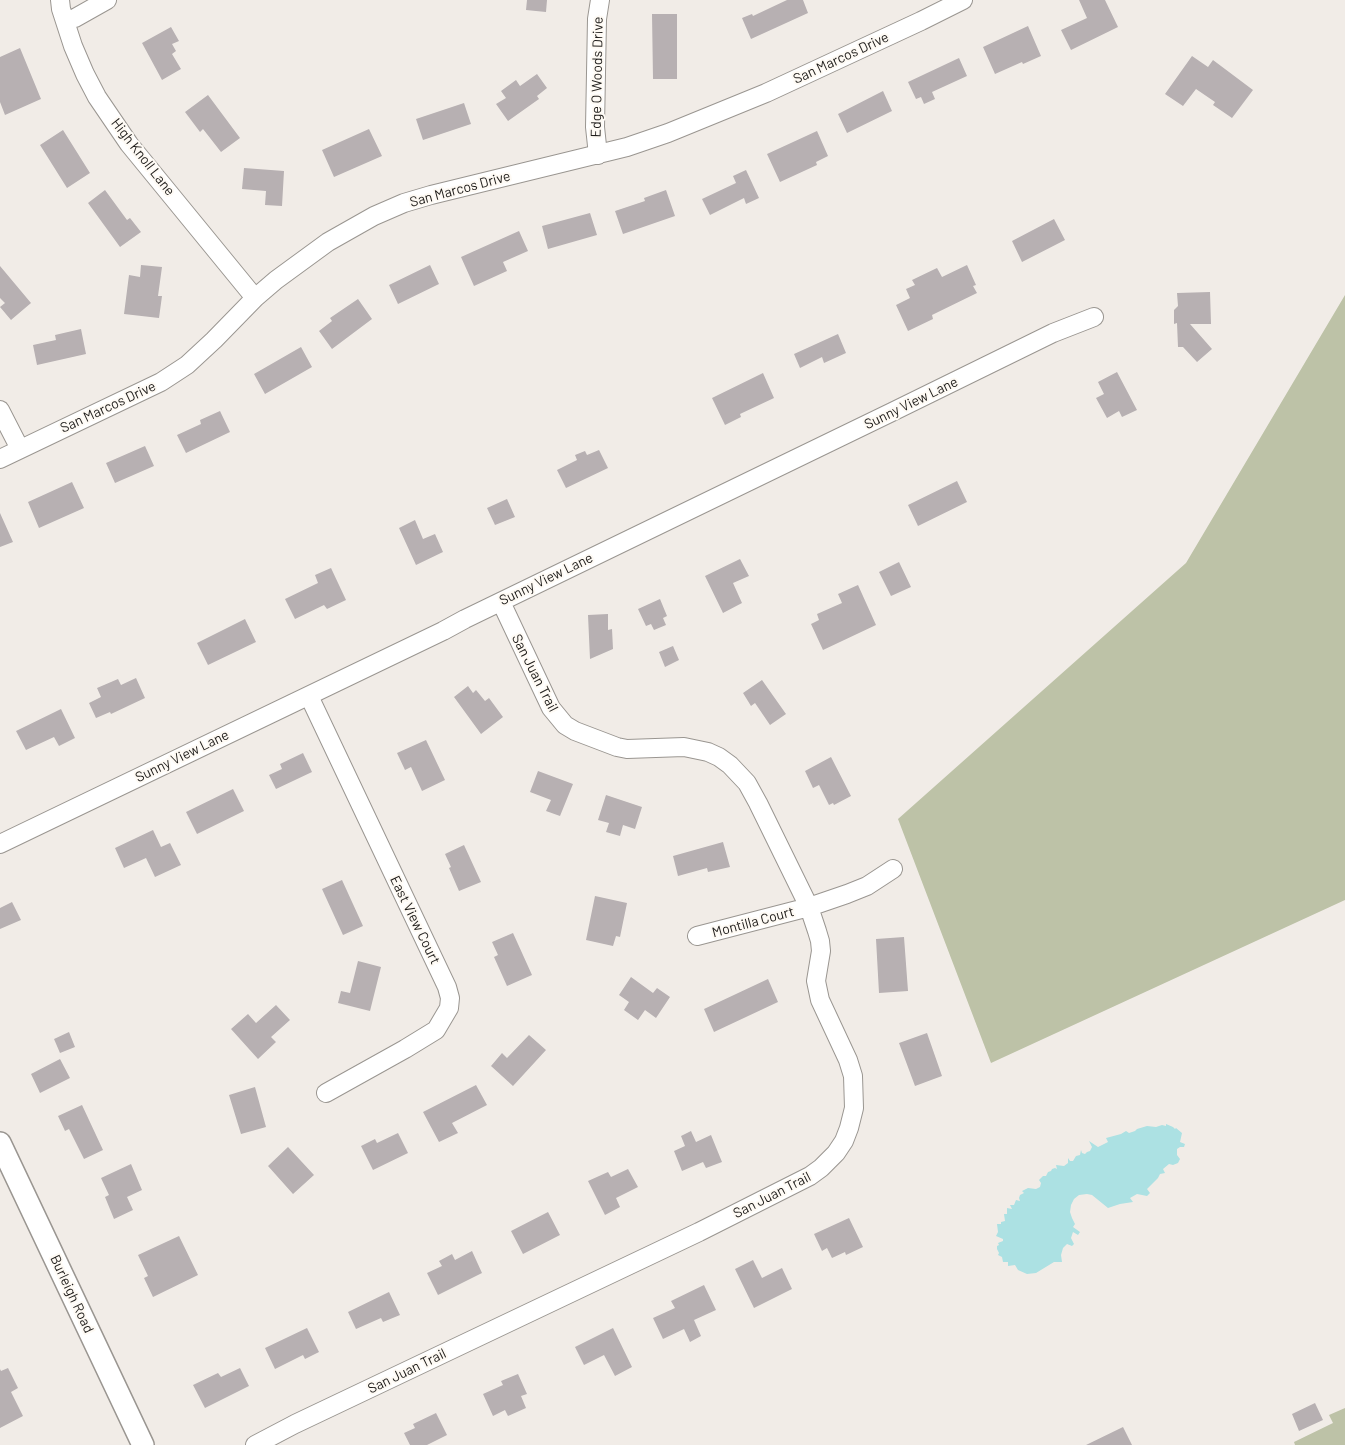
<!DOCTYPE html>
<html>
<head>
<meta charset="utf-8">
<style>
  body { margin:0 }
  canvas { display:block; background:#f1ece7 }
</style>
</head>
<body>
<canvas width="1345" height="1445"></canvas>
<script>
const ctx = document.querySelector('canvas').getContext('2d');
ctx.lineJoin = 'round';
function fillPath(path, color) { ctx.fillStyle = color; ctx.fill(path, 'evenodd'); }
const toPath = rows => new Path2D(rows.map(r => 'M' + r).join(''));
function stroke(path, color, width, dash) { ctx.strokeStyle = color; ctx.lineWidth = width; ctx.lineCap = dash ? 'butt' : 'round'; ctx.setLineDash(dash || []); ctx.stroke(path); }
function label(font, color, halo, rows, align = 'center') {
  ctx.font = font + ' Barlow,sans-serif'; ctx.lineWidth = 4; ctx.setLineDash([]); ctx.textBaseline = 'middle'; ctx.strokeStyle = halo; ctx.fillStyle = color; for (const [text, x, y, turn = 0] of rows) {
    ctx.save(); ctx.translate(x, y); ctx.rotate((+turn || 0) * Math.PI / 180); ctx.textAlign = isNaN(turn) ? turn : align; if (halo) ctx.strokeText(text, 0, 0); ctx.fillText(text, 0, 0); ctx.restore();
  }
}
const green = toPath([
  [1345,295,1345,900,991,1063,898,819,1186,563],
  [1345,1408,1345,1445,1295,1445,1294,1442,1333,1423,1329,1415]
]);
const water = toPath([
  [1166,1124,1173,1127,1175,1129,1176,1128,1182,1133,1180,1142,1185,1144,1184,1147,1180,1147,1177,1149,1177,1155,1180,1159,1178,1163,1173,1165,1169,1164,1163,1169,1165,1173,1160,1174,1158,1178,1147,1189,1150,1193,1147,1196,1137,1194,1130,1198,1133,1202,1120,1204,1108,1208,1092,1195,1087,1194,1079,1195,1074,1199,1071,1205,1070,1212,1072,1218,1075,1224,1073,1227,1080,1232,1078,1235,1073,1232,1071,1238,1074,1244,1072,1246,1067,1244,1063,1248,1061,1255,1062,1262,1054,1262,1036,1273,1027,1274,1018,1270,1015,1265,1008,1266,1008,1262,1003,1262,1002,1257,998,1255,999,1253,997,1249,997,1246,999,1245,998,1243,1003,1241,1003,1239,996,1236,998,1232,997,1224,1001,1224,1001,1222,1005,1221,1004,1214,1007,1214,1007,1208,1012,1209,1010,1205,1014,1205,1016,1200,1020,1201,1019,1198,1020,1195,1024,1193,1022,1191,1028,1188,1036,1189,1040,1187,1041,1183,1039,1180,1043,1176,1046,1176,1048,1172,1051,1171,1052,1169,1055,1168,1057,1169,1056,1165,1064,1166,1068,1163,1068,1158,1070,1161,1073,1161,1076,1156,1080,1155,1081,1150,1082,1153,1085,1154,1087,1152,1090,1151,1092,1147,1089,1141,1098,1147,1108,1142,1106,1138,1121,1134,1126,1131,1129,1133,1135,1131,1137,1129,1147,1126,1156,1127,1162,1125,1166,1126]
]);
const building = toPath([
  [527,0,547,0,546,12,526,10],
  [787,0,803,0,808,13,751,39,742,18,752,14,753,16],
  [1079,0,1105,0,1118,27,1071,50,1061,30,1087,18],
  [652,14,677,14,677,79,653,79],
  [1028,26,1041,56,1023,64,1022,62,995,74,983,47],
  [171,27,179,41,172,44,176,51,172,54,181,69,162,80,142,43],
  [20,48,41,99,5,115,0,102,0,57],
  [1192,56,1208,67,1213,60,1253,90,1232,118,1213,105,1215,102,1196,89,1183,106,1165,94],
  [959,58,967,76,932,92,935,99,924,104,921,97,916,99,908,82],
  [537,74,547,88,537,96,539,99,508,121,496,104,506,98,501,91,516,80,520,86],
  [883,91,892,111,847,133,838,114],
  [208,95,240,138,221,152,203,129,200,132,185,112],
  [464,103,471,124,423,140,416,119],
  [369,129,382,156,334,177,322,150],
  [63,130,90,173,67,188,40,145],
  [817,131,828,156,816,162,817,165,780,182,767,154],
  [244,168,284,171,282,206,265,205,266,191,242,189],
  [746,170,759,198,746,204,744,198,710,215,702,199,736,183,733,176],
  [105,190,127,220,130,218,141,232,120,247,88,203],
  [666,190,675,216,623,234,615,211,645,201,644,198],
  [590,213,597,235,548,249,542,226],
  [1054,219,1065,240,1022,262,1012,241],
  [519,231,528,251,503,262,507,271,474,286,461,257],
  [141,265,162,267,158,296,162,296,159,318,124,314,129,275,140,277],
  [430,265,439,284,398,304,389,285],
  [967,265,976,285,973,286,977,293,932,315,933,319,908,331,896,305,910,298,906,289,915,285,912,280,937,268,942,277],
  [0,266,31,303,11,320,0,307,5,303,0,298],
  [1210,292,1211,324,1190,324,1212,349,1197,362,1183,347,1178,347,1177,323,1174,324,1174,310,1178,306,1177,293],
  [358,299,372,319,332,349,319,331,332,321,330,318],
  [81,329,86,354,37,365,33,345,56,340,55,335],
  [838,334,846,353,824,363,822,357,800,368,794,354],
  [301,347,312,367,265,394,254,374],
  [1117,372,1137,410,1122,417,1119,411,1107,418,1096,398,1104,394,1098,382],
  [763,373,774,398,740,414,741,417,725,425,712,398],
  [220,411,230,432,186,453,177,435,201,424,200,420],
  [145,446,154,466,115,483,106,463],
  [599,450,608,468,566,488,557,470,577,460,575,455,585,451,587,455],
  [957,481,967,502,918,526,908,505],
  [72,482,84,508,39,528,28,502],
  [507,499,515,517,495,525,487,508],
  [0,513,13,542,0,547],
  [415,520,423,539,435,534,443,552,416,565,399,528],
  [740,559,749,576,733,583,742,603,723,613,705,576],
  [899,562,911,587,891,596,879,572],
  [331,568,346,600,327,609,324,605,295,619,285,599,318,583,315,575],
  [858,585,876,625,823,650,811,624,819,620,817,614,842,603,838,594],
  [660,599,667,616,663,618,666,625,654,630,651,624,646,626,638,609],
  [608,614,608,630,612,629,613,649,590,659,588,615],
  [245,619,256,642,208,665,197,643],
  [673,646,679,660,665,667,659,652],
  [136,678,145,698,111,714,110,712,96,718,89,703,101,697,97,688,118,679,121,685],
  [762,680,786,714,770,725,755,703,751,706,743,693],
  [468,686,473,693,476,690,485,701,489,698,503,717,481,734,454,697],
  [61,709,75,738,59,746,54,737,26,750,16,731],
  [426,740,445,780,422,791,411,767,405,770,397,753],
  [303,753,312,772,276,789,269,775,282,769,280,764],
  [831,757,851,796,834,805,833,803,829,805,819,785,813,788,805,771],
  [538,771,573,784,560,816,546,811,551,800,530,792],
  [233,789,244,811,197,834,186,812],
  [606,795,642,807,635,829,623,825,620,836,606,832,609,823,598,820],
  [153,830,161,847,170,843,181,865,155,877,146,858,124,868,115,848],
  [723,842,730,867,708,872,707,868,678,876,673,856],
  [464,845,481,882,459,891,449,868,451,867,445,854],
  [342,880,363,926,343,935,322,889],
  [595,896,627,903,620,937,616,936,613,946,586,940],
  [12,902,21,920,0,929,0,908],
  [513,933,532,975,507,986,494,957,498,955,492,942],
  [904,937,908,991,879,993,876,939],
  [358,961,381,967,370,1011,338,1003,341,991,350,993],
  [631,977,653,993,657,988,670,997,656,1018,645,1010,638,1020,624,1010,629,1002,619,995],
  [768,979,778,1002,714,1032,704,1009],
  [276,1005,290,1020,271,1037,276,1042,258,1059,231,1029,248,1014,256,1023],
  [69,1032,75,1047,60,1053,54,1039],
  [927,1033,942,1076,915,1086,899,1043],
  [529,1035,546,1050,513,1086,491,1066,502,1053,507,1058],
  [60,1059,70,1078,40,1093,31,1074],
  [476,1085,487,1105,452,1123,458,1133,439,1142,423,1112],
  [255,1087,266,1127,241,1134,229,1095],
  [82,1105,103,1150,84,1159,69,1129,65,1131,58,1116],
  [691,1131,696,1142,711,1135,722,1162,706,1168,703,1162,682,1171,674,1151,685,1146,681,1136],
  [398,1133,408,1153,373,1170,361,1146,375,1139,377,1143],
  [288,1147,314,1175,293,1194,268,1166],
  [131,1164,142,1190,127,1197,133,1210,114,1219,105,1197,109,1195,101,1178],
  [628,1169,638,1187,616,1198,620,1207,605,1215,588,1181,608,1172,611,1177],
  [548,1212,560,1235,523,1254,511,1231],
  [849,1218,863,1247,846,1255,845,1252,832,1258,827,1248,822,1251,814,1234],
  [179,1236,198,1275,153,1297,144,1278,148,1276,138,1255],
  [472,1251,482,1273,438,1295,427,1273,442,1266,439,1261,452,1254,455,1260],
  [753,1260,762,1278,782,1268,792,1289,754,1308,735,1269],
  [704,1285,716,1310,694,1320,701,1336,690,1342,684,1329,663,1339,653,1318,675,1308,671,1301],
  [389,1292,400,1315,383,1322,381,1318,356,1329,348,1312],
  [307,1328,319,1352,305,1359,303,1355,275,1369,265,1348],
  [613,1328,632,1367,615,1376,604,1355,584,1365,575,1347],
  [8,1368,18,1388,11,1392,23,1416,0,1428,0,1369,1,1371],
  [240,1368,249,1386,205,1408,193,1385,218,1373,221,1377],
  [518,1374,527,1394,521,1396,526,1408,508,1416,505,1410,493,1416,483,1394,503,1385,501,1381],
  [1315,1403,1323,1420,1299,1431,1292,1414],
  [436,1413,447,1435,427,1445,410,1445,404,1433,415,1428,413,1424],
  [1123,1427,1132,1445,1086,1445]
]);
const minor = toPath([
  [60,0,61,9,73,46,85,74,97,97,129,144,255,298],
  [65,21,75,18,107,0],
  [598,155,595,127,597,19,600,0],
  [0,410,20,449],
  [0,459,161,382,187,365,214,340,255,298,276,280,328,242,374,216,404,203,431,195,627,147,668,133,766,93,921,21,963,0],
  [309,696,428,947,447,987,450,998,449,1008,436,1030,405,1049,326,1093],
  [0,844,443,631,465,619,892,412,1053,333,1094,317],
  [697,936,809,907,847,894,867,886,893,869],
  [255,1445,295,1424,699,1232,810,1176,821,1168,836,1153,844,1141,849,1128,854,1108,853,1076,848,1060,820,1000,816,981,821,951,820,941,817,931,809,907,758,803,747,783,730,765,719,757,708,752,684,747,627,749,617,747,575,731,565,725,551,708,501,602]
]);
const tertiary = toPath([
  [0,1143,143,1445]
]);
const streetNames = [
  ["San Marcos Drive",841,58,-25],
  ["Edge O Woods Drive",597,77,-89],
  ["High Knoll Lane",143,157,52],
  ["San Marcos Drive",460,189,-15],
  ["Sunny View Lane",911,403,-26],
  ["San Marcos Drive",108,407,-25],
  ["Sunny View Lane",546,579,-26],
  ["San Juan Trail",535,673,63],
  ["Sunny View Lane",182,756,-26],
  ["East View Court",415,920,64],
  ["Montilla Court",753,922,-15],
  ["San Juan Trail",772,1195,-27],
  ["Burleigh Road",72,1294,65],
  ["San Juan Trail",407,1371,-26]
];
fillPath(green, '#bdc2a7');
fillPath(water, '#ace1e3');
fillPath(building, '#b7b0b2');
stroke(minor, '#9a9691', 20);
stroke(tertiary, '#9a9691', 24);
stroke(minor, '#fff', 18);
stroke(tertiary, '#fff', 21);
label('14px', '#1d1b19', '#fefaf4', streetNames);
</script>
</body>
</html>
